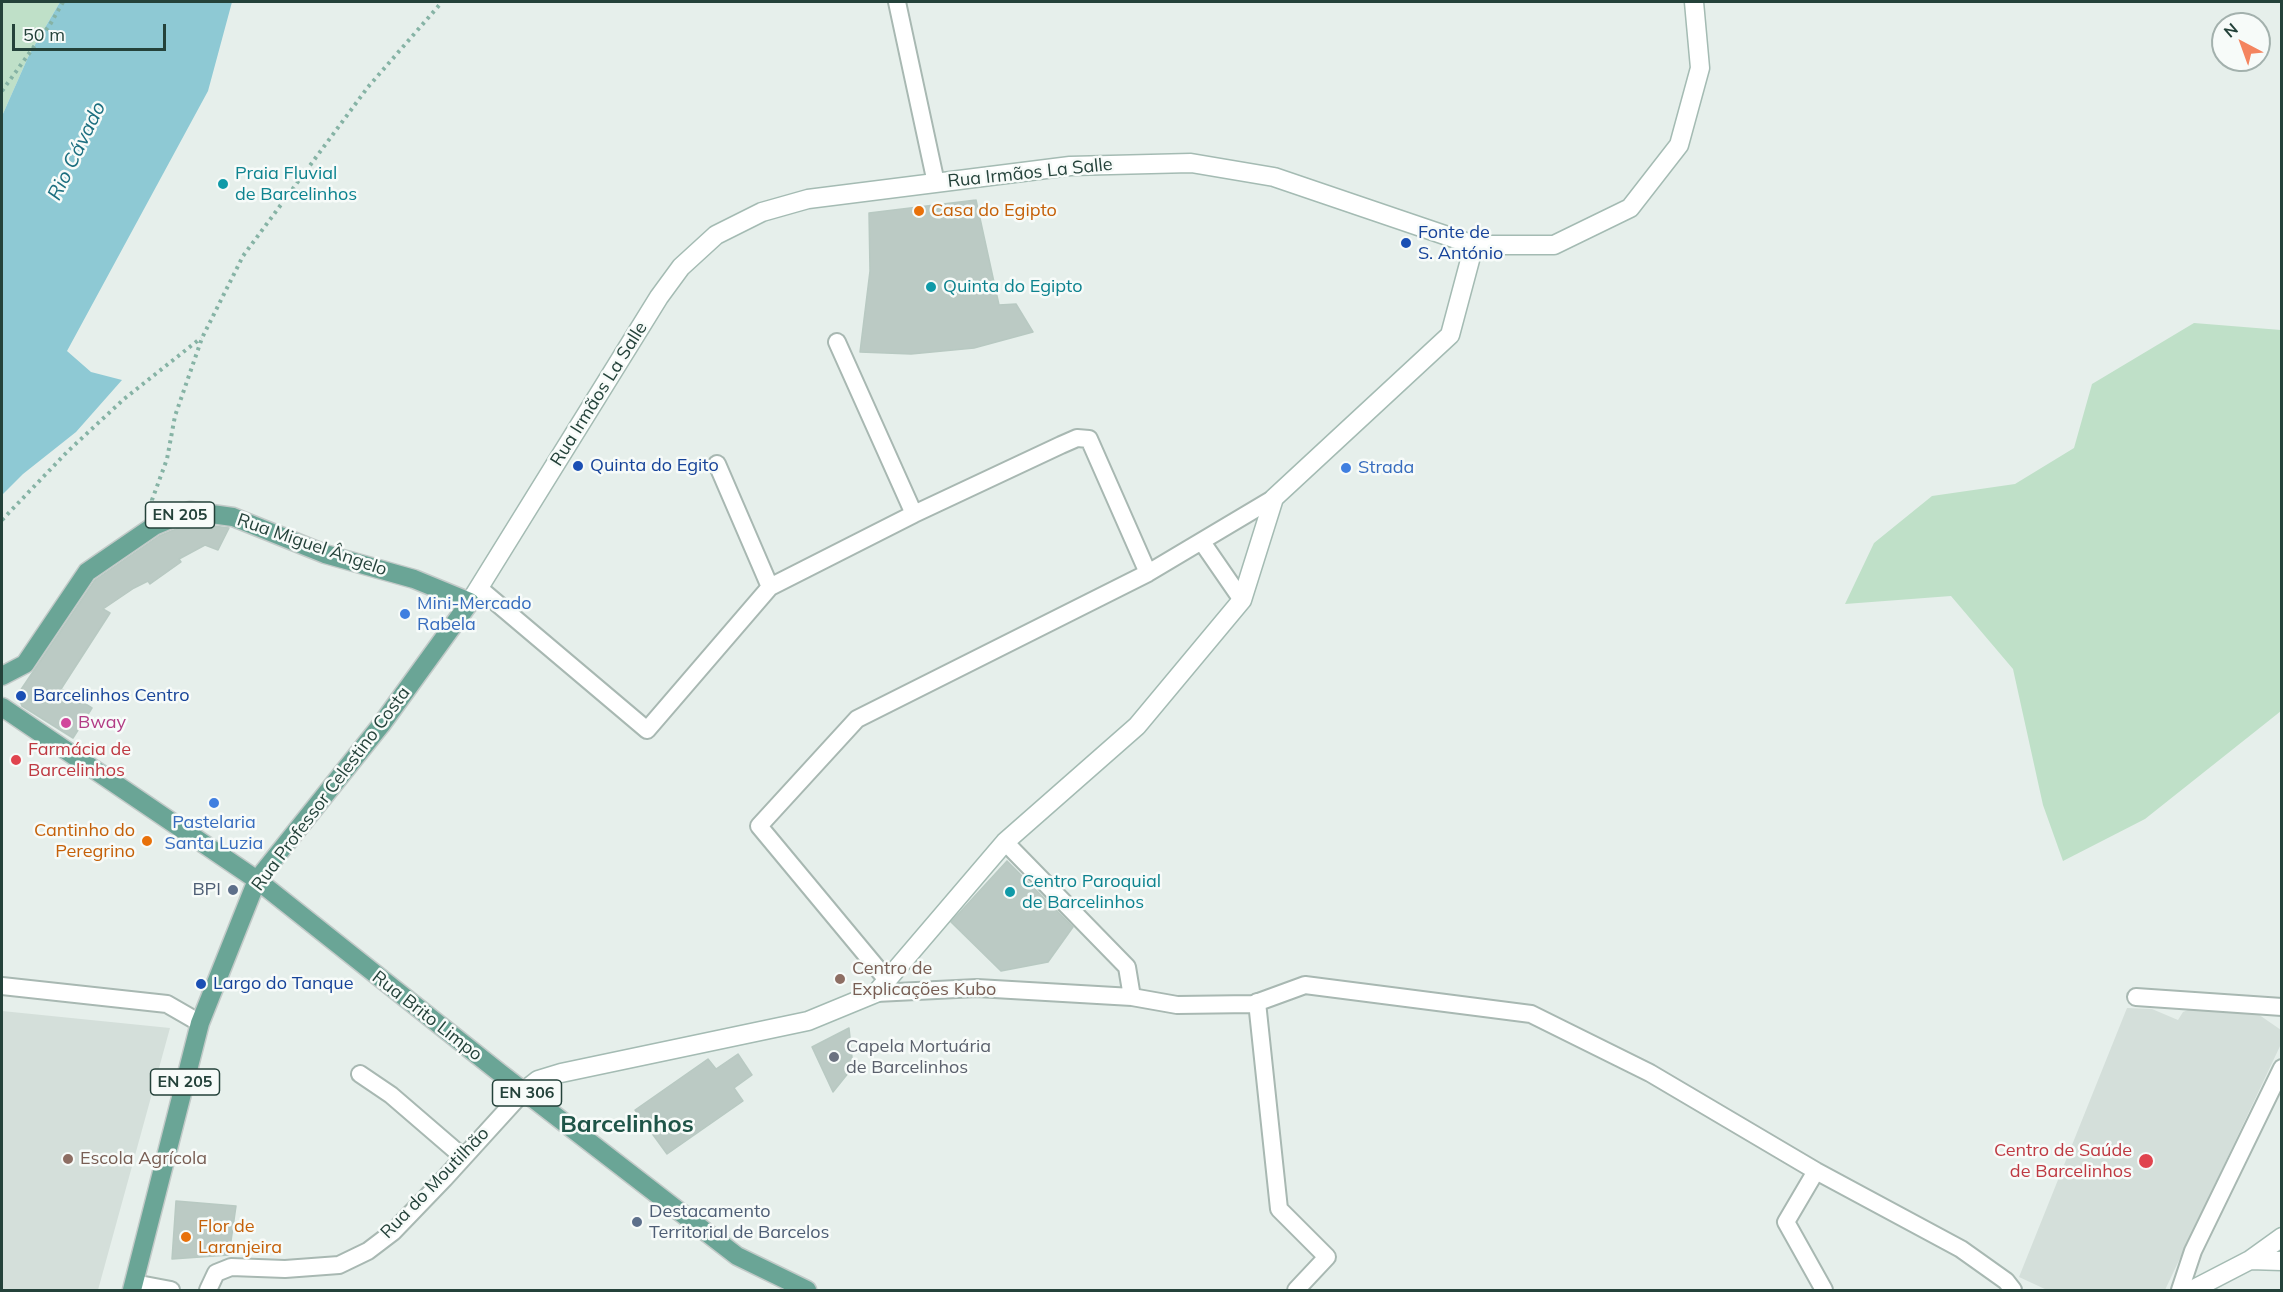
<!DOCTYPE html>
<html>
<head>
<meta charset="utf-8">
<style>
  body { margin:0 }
  #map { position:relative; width:2283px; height:1292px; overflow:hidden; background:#e6efeb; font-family:Mulish,sans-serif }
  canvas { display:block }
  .frame { position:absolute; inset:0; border:3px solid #24423a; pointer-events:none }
  .north { position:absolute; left:2211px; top:12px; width:60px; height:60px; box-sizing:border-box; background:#f7fbf9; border:2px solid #a3b1ad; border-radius:50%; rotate:319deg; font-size:16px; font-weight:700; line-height:24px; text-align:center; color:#24423a }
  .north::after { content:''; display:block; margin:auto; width:21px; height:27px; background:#f4845f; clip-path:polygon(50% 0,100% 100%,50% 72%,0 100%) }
  .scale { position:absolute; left:12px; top:24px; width:154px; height:27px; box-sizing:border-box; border:3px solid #24423a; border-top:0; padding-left:8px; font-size:18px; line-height:21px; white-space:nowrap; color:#24423a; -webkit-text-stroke:4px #f7fbf9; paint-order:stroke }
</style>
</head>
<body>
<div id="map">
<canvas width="2283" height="1292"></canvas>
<div class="frame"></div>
<div class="north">N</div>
<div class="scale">50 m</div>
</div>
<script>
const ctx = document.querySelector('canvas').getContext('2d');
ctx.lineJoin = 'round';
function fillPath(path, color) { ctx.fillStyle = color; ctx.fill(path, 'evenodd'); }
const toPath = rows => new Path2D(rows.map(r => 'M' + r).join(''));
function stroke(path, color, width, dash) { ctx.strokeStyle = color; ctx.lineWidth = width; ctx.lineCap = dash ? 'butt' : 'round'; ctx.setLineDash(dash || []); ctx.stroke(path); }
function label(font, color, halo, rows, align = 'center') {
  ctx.font = font + ' Mulish,sans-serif'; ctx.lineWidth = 5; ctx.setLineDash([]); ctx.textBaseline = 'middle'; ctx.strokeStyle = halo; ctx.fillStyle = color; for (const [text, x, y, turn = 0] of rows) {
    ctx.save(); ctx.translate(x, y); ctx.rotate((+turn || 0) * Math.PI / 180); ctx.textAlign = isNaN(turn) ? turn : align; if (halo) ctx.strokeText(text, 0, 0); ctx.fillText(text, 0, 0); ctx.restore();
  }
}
const built = toPath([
  [2127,1008,2152,1009,2178,1020,2183,1012,2193,1008,2255,1012,2281,1030,2281,1044,2165,1290,2047,1290,2019,1277],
  [2,1011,170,1028,98,1290,2,1290]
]);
const green = toPath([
  [2,2,60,2,29,55,2,116],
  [2194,323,2281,330,2281,711,2145,819,2063,861,2043,805,2013,669,1951,596,1845,604,1874,543,1932,496,2015,484,2074,448,2092,384]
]);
const water = toPath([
  [60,2,232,2,208,91,67,351,91,372,122,380,76,432,23,474,2,495,2,116,29,55]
]);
const building = toPath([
  [976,200,999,305,1016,304,1033,332,974,348,911,354,860,352,870,271,869,213,976,200],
  [191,523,229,528,218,550,205,545,179,559,181,562,150,584,148,581,134,588,103,609,110,613,61,689,92,708,73,738,22,706,19,698,20,691,95,580,159,536,191,523],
  [1007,861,1073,927,1048,962,1001,971,951,922,1007,861],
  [849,1028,853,1067,833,1092,812,1047,849,1028],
  [738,1054,752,1075,734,1088,743,1101,667,1154,635,1110,708,1059,716,1069,738,1054],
  [176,1201,236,1206,229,1255,172,1259,176,1201]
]);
const path = toPath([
  [2,91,51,23,63,2],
  [152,508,152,500,167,459,175,416,202,338,243,256,368,87,442,2],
  [2,520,67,452,124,399,201,338]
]);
const street = toPath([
  [897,2,936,183],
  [837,342,914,514],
  [717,464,770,587,914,514,1061,445,1077,438,1089,439,1148,573,857,719,759,826,887,980],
  [1202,542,1242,600],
  [1148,573,1274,498],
  [479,588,647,730,770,587],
  [1005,842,1127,967,1132,997],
  [2,986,167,1004,200,1023],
  [876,993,977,988,1132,997,1177,1005,1253,1004,1305,985,1531,1014,1650,1073,1816,1171,1961,1249,2006,1281,2013,1290],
  [2136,997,2282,1007],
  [1257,1002,1279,1209,1327,1257,1296,1290],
  [360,1074,391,1095,463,1157],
  [1816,1171,1786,1222,1824,1290],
  [134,1283,171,1290],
  [208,1290,216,1273,231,1267,285,1269,339,1265,368,1251,393,1232,444,1179,524,1091],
  [2180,1290,2193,1251,2282,1068]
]);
const secondary = toPath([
  [470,602,659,297,681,267,716,235,762,212,808,199,1070,166,1191,163,1274,177,1474,245,1554,245,1630,208,1679,145,1700,68,1694,2],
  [524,1091,538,1080,561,1073,808,1021,876,993,1005,842,1137,726,1242,600,1274,498,1450,335,1474,245],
  [2250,1260,2282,1261],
  [2192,1290,2250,1260,2282,1237]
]);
const primary = toPath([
  [2,676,25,664,87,572,154,526,190,511,233,517,325,554,414,579,470,602,381,725,257,880,200,1023,132,1290],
  [2,707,257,880,500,1073,737,1256,807,1290]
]);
const markers = [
  [223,184,6,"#0f9aa8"],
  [919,211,6,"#e8710a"],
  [1406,243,6,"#1a4fb4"],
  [931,287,6,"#0f9aa8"],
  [578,466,6,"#1a4fb4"],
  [1346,468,6,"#3f7fe0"],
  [405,614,6,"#3f7fe0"],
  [21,696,6,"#1a4fb4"],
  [66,723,6,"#d1479c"],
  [16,760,6,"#e0444e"],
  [214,803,6,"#3f7fe0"],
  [147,841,6,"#e8710a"],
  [233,890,6,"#5c6f8a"],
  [1010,892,6,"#0f9aa8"],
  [840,979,6,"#8d6e63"],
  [201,984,6,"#1a4fb4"],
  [834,1057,6,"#6b7280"],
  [68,1159,6,"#8d6e63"],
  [2146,1161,8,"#e0444e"],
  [637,1222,6,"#5c6f8a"],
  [186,1237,6,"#e8710a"]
];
const shields = [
  [180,515,69],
  [185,1082,69],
  [527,1093,69]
];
const shieldNames = [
  ["EN 205",180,515],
  ["EN 205",185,1082],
  ["EN 306",527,1093]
];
const streetNames = [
  ["Rua Irmãos La Salle",1030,173,-6],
  ["Rua Irmãos La Salle",599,394,-58],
  ["Rua Miguel Ângelo",312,545,19],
  ["Rua Professor Celestino Costa",331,789,-53],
  ["Rua Brito Limpo",427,1016,38],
  ["Rua do Moutilhão",435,1183,-46]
];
const cultureNames = [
  ["Praia Fluvial",235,174],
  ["de Barcelinhos",235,195],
  ["Quinta do Egipto",943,287],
  ["Centro Paroquial",1022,882],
  ["de Barcelinhos",1022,903]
];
const foodNames = [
  ["Casa do Egipto",931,211],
  ["Cantinho do",135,831,"right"],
  ["Peregrino",135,852,"right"],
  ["Flor de",198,1227],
  ["Laranjeira",198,1248]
];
const transitNames = [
  ["Fonte de",1418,233],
  ["S. António",1418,254],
  ["Quinta do Egito",590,466],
  ["Barcelinhos Centro",33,696],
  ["Largo do Tanque",213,984]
];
const shopNames = [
  ["Strada",1358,468],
  ["Mini-Mercado",417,604],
  ["Rabela",417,625],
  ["Pastelaria",214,823,"center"],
  ["Santa Luzia",214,844,"center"]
];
const hotelNames = [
  ["Bway",78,723]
];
const healthNames = [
  ["Farmácia de",28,750],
  ["Barcelinhos",28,771],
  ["Centro de Saúde",2132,1151,"right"],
  ["de Barcelinhos",2132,1172,"right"]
];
const serviceNames = [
  ["BPI",221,890],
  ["Destacamento",649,1212,"left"],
  ["Territorial de Barcelos",649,1233,"left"]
];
const educationNames = [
  ["Centro de",852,969],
  ["Explicações Kubo",852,990],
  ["Escola Agrícola",80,1159]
];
const worshipNames = [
  ["Capela Mortuária",846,1047],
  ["de Barcelinhos",846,1068]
];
const waterNames = [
  ["Rio Cávado",77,151,-64]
];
const districtNames = [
  ["Barcelinhos",627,1125]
];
fillPath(built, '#d4dfda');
fillPath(green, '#bfe0c8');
fillPath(water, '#8ec9d4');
fillPath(building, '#bbcac4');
stroke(building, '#b8c9c2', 1.5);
stroke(street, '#a8b8b2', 20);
stroke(secondary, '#a4bbb3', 21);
stroke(primary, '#c2cac8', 21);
stroke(path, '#86b3a5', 4, [3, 4.5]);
stroke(street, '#fff', 16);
stroke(secondary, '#fff', 18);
stroke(primary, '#6aa596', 18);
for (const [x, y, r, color] of markers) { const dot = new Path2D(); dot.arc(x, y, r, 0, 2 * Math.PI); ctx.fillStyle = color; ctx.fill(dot); stroke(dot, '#f7fbf9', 2); }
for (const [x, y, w] of shields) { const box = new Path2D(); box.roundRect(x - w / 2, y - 13, w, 26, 4.5); ctx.fillStyle = '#f7fbf9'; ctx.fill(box); stroke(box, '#24423a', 1.5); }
label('bold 16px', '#24423a', null, shieldNames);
label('18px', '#24423a', '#f7fbf9', streetNames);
label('18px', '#0d838f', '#f7fbf9', cultureNames, 'left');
label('18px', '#c56008', '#f7fbf9', foodNames, 'left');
label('18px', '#164399', '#f7fbf9', transitNames, 'left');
label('18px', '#366cbe', '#f7fbf9', shopNames, 'left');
label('18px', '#b23c85', '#f7fbf9', hotelNames, 'left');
label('18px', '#be3a42', '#f7fbf9', healthNames, 'left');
label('18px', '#4e5e75', '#f7fbf9', serviceNames, 'right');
label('18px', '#785e54', '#f7fbf9', educationNames, 'left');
label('18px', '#5b616d', '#f7fbf9', worshipNames, 'left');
label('italic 20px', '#1c6f80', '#f7fbf9', waterNames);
label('bold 24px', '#1f5548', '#f7fbf9', districtNames);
</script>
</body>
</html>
